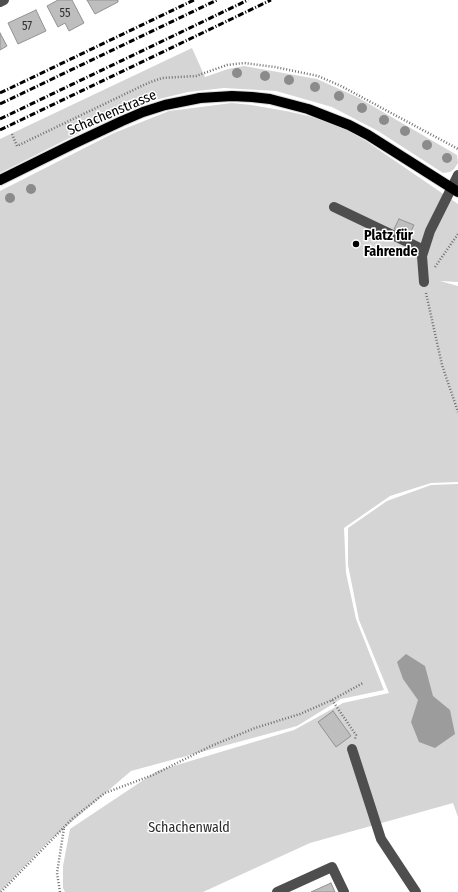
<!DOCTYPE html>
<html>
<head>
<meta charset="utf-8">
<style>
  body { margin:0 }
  canvas { display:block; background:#fff }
</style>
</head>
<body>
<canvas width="458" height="892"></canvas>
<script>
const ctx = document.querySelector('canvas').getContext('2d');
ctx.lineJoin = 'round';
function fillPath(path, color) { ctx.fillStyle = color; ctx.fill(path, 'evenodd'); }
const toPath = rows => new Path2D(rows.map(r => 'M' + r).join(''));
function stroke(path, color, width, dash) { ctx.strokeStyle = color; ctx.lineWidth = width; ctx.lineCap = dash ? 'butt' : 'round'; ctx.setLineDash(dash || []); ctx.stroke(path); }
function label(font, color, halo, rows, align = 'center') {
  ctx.font = font + ' "Fira Sans Condensed",sans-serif'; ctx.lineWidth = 3; ctx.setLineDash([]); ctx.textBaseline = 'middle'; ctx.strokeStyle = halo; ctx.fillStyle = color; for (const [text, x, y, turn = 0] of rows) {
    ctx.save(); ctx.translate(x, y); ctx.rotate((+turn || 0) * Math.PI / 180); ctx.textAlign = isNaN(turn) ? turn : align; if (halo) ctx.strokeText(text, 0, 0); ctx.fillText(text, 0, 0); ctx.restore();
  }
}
const green = toPath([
  [192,48,205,77,228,69,244,66,317,79,357,97,457,155,458,163,454,169,450,172,443,173,378,131,332,107,276,91,224,88,188,92,155,100,107,119,0,173,0,139],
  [232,103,251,105,286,111,331,121,366,141,458,204,458,282,440,281,458,286,458,482,431,483,390,496,344,528,346,573,356,619,384,690,341,699,297,726,131,771,47,843,0,892,0,191,114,133,169,111],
  [458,484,458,817,453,803,310,843,203,892,65,892,63,888,63,866,70,829,157,771,294,730,343,703,389,693,359,620,348,565,348,528,387,501,431,485]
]);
const water = toPath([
  [406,654,425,666,433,696,450,710,455,734,435,748,419,742,411,722,418,700,403,679,397,662]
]);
const building = toPath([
  [58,0,72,0,84,23,69,31,65,23,58,27,47,6,58,0],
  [87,0,118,0,118,2,95,14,87,0],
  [36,10,46,31,18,44,8,23,36,10],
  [0,33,7,46,0,50,0,33],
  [399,219,414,225,409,235,394,229,399,219],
  [333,711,351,736,336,747,318,722,333,711],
  [331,883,335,892,311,892,331,883]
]);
const path = toPath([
  [12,134,17,146,148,83,162,78,196,76,227,65,244,63,275,67,318,76,341,86,458,149],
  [435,267,458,234],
  [426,293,442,365,458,412],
  [332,700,356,735,355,739],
  [1,892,72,819,105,793,153,775,211,746,255,728,300,714,332,700,363,683],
  [60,892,57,873,64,828]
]);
const minor = toPath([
  [0,2,4,0],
  [334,207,424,250],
  [424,282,422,256,430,231,458,175],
  [352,749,381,839,416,892],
  [277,892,332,867,344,892]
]);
const major = toPath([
  [0,180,73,144,122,121,143,112,165,105,200,98,232,96,252,97,270,99,308,109,349,125,368,135,458,192]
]);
const rail = toPath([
  [0,93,194,0],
  [0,104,217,0],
  [0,119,248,0],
  [0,130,271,0]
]);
const trees = [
  [237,73],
  [265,76],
  [289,80],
  [315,87],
  [339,96],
  [362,108],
  [384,120],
  [405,131],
  [427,145],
  [447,158],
  [31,189],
  [10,198]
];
const markers = [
  [356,244,4,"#000"]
];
const numberNames = [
  ["55",65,14],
  ["57",27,27]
];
const streetNames = [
  ["Schachenstrasse",112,113,-23]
];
const poiNames = [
  ["Platz für",364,236],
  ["Fahrende",364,252]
];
const parkNames = [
  ["Schachenwald",189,828]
];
fillPath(green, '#d5d5d5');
fillPath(water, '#9c9c9c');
fillPath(building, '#bebebe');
stroke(building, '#929292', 1);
stroke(major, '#dbdbdb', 12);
stroke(path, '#707070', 2.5, [1, 2]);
stroke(minor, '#4e4e4e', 10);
stroke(major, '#000', 10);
stroke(rail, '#000', 3, [6, 2, 1, 2]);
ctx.fillStyle = '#8b8b8b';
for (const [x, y] of trees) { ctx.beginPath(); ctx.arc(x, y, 5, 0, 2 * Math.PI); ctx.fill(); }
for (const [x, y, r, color] of markers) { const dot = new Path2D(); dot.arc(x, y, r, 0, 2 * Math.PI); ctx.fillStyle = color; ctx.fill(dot); stroke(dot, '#fff', 1.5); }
label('12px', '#303030', null, numberNames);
label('14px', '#000', '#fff', streetNames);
label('bold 14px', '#000', '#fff', poiNames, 'left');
label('14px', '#2c2c2c', '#fff', parkNames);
</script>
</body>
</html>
